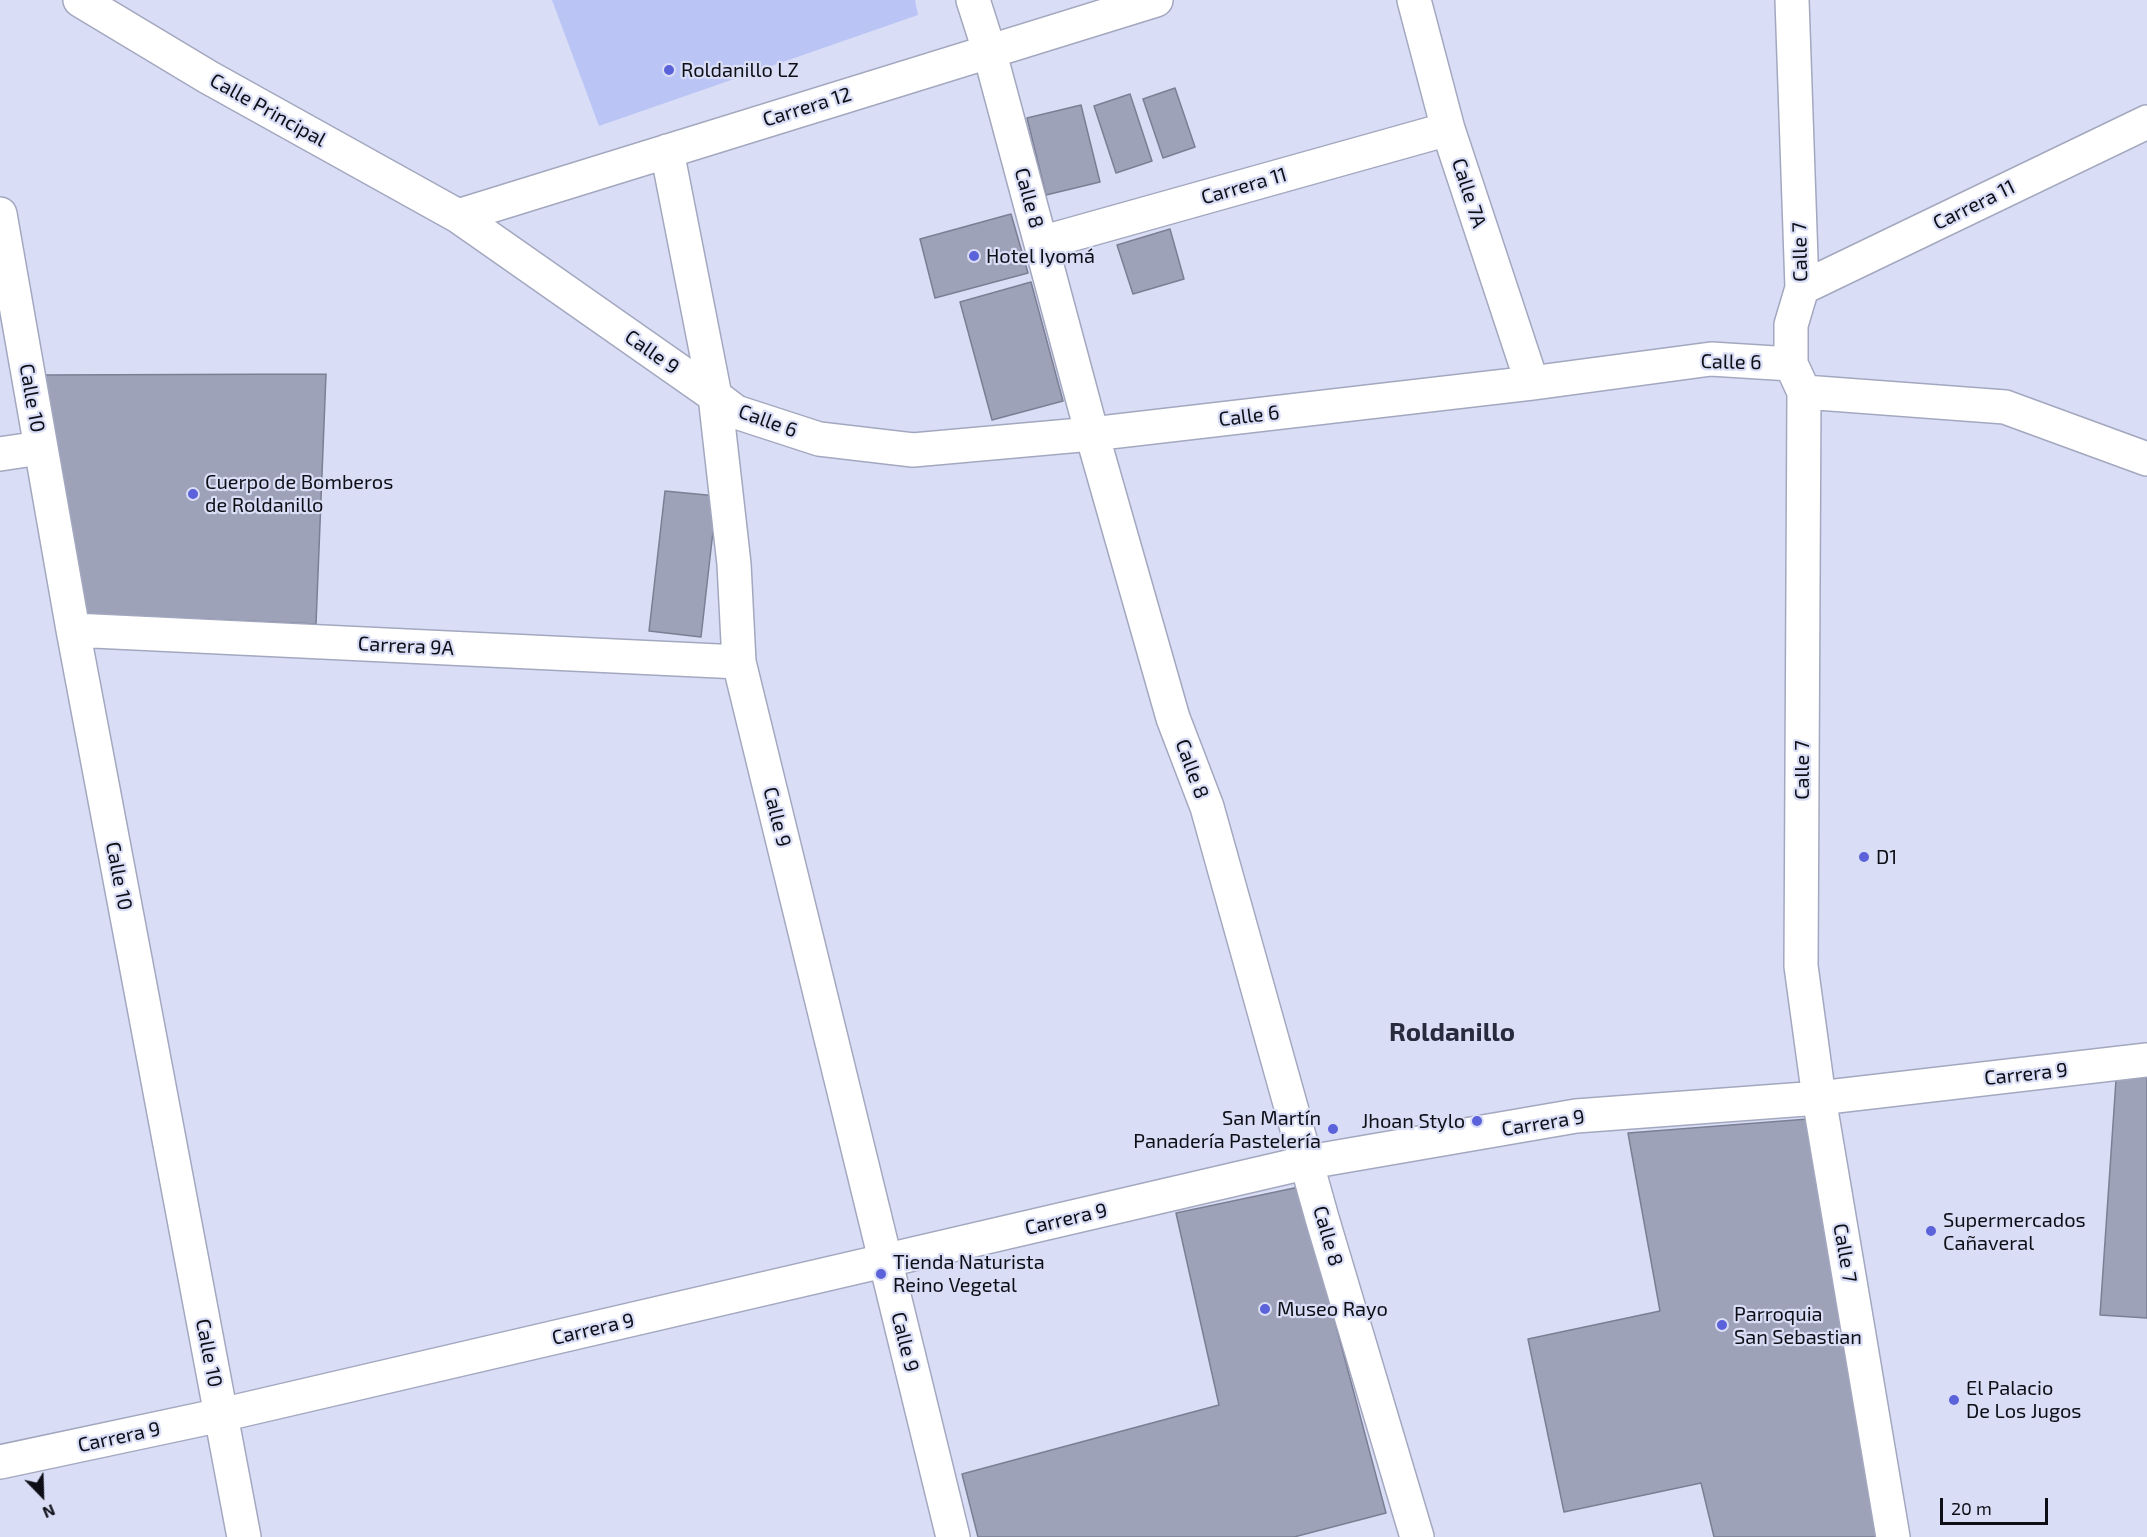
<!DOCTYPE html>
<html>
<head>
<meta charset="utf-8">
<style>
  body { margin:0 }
  #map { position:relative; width:2147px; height:1537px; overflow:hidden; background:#d9def6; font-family:"Exo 2",sans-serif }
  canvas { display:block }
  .north { position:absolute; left:12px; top:1465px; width:60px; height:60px; -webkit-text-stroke:4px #d9def6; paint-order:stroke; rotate:157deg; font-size:16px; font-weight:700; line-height:24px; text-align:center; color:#0d0e16 }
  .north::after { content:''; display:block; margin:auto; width:21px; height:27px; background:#0d0e16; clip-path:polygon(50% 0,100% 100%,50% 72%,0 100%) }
  .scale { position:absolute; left:1940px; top:1498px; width:108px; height:27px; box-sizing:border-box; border:3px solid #0d0e16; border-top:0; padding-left:8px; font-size:18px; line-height:21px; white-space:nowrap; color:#0d0e16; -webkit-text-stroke:4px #d9def6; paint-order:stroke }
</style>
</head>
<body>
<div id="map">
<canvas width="2147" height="1537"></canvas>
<div class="north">N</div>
<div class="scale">20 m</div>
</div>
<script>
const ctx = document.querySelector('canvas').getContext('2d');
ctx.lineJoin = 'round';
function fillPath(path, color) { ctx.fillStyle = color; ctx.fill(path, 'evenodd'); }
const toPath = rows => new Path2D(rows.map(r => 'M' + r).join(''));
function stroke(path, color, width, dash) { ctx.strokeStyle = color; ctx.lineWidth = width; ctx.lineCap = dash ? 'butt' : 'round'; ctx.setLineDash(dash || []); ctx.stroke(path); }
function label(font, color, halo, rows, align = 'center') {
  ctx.font = font + ' "Exo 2",sans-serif'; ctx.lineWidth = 4.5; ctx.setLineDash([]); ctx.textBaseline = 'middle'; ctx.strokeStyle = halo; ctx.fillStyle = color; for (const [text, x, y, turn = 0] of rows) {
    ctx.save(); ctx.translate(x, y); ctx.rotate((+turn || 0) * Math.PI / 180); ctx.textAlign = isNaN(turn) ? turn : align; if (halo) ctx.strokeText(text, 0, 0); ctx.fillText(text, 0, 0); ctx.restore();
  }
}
const green = toPath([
  [552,0,915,0,918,15,599,126]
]);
const building = toPath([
  [1175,88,1195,147,1163,158,1143,99,1175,88],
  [1130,94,1152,161,1116,173,1094,106,1130,94],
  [1081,105,1100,182,1046,195,1027,118,1081,105],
  [1011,214,1028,273,935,298,920,239,1011,214],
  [1170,229,1184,279,1133,294,1117,245,1170,229],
  [1031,282,1063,401,992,420,960,302,1031,282],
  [326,374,316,624,84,614,44,375,326,374],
  [665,491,717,496,701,637,649,631,665,491],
  [2147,1077,2147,1318,2100,1315,2116,1080,2147,1077],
  [1808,1119,1892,1537,1714,1537,1701,1483,1564,1512,1528,1339,1660,1311,1628,1133,1808,1119],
  [1299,1187,1386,1513,1294,1537,978,1537,962,1474,1219,1405,1176,1213,1299,1187]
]);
const minor = toPath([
  [80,0,208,77,458,216,715,396,734,564,739,662,953,1537],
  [973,0,989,50,1092,434,1173,718,1207,807,1322,1218,1417,1537],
  [1414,0,1448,129,1532,383],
  [1792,0,1802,288,1791,325,1791,364,1804,392,1801,966,1819,1098,1893,1537],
  [667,151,715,396,736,412,819,439,913,450,1092,434,1532,383,1711,359,1791,364],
  [0,214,73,630,244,1537],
  [458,216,1156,0],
  [1041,243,1448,129],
  [1802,288,2147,122],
  [1804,392,2005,407,2147,459],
  [0,454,40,448],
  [73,630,739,662],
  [0,1462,221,1415,1309,1162,1576,1116,1819,1098,2147,1060]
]);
const markers = [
  [669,70,6,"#5b62da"],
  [974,256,6,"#5b62da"],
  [193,494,6,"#5b62da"],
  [1864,857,6,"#5b62da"],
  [1477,1121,6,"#5b62da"],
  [1333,1129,6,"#5b62da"],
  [1931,1231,6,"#5b62da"],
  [881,1274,6,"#5b62da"],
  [1265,1309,6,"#5b62da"],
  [1722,1325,6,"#5b62da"],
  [1954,1400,6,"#5b62da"]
];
const poiNames = [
  ["Roldanillo LZ",681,70],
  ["Hotel Iyomá",986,256],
  ["Cuerpo de Bomberos",205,482],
  ["de Roldanillo",205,505],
  ["D1",1876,857],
  ["San Martín",1321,1118,"right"],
  ["Panadería Pastelería",1321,1141,"right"],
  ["Jhoan Stylo",1465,1121,"right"],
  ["Supermercados",1943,1220],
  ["Cañaveral",1943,1243],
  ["Tienda Naturista",893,1262],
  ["Reino Vegetal",893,1285],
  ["Museo Rayo",1277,1309],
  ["Parroquia",1734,1314],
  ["San Sebastian",1734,1337],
  ["El Palacio",1966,1388],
  ["De Los Jugos",1966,1411]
];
const streetNames = [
  ["Carrera 12",807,107,-17],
  ["Calle Principal",268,110,29],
  ["Carrera 11",1244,186,-16],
  ["Calle 7A",1469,193,72],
  ["Calle 8",1029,198,75],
  ["Carrera 11",1974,205,-26],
  ["Calle 7",1800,252,-91],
  ["Calle 9",652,352,35],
  ["Calle 6",1731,362,1],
  ["Calle 10",32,398,80],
  ["Calle 6",1249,416,-7],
  ["Calle 6",768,421,20],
  ["Carrera 9A",406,646,3],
  ["Calle 8",1192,769,70],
  ["Calle 7",1802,770,-90],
  ["Calle 9",777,817,76],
  ["Calle 10",119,876,79],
  ["Carrera 9",2026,1074,-6],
  ["Carrera 9",1543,1123,-9],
  ["Carrera 9",1066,1219,-13],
  ["Calle 8",1328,1236,74],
  ["Calle 7",1845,1253,80],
  ["Carrera 9",593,1329,-13],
  ["Calle 9",905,1342,76],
  ["Calle 10",209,1353,79],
  ["Carrera 9",119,1437,-12]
];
const districtNames = [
  ["Roldanillo",1452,1032]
];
fillPath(green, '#bbc5f5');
fillPath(building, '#9ea2b9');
stroke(building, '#7a7f94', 1.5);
stroke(minor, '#a3a8bf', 36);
stroke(minor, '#fff', 33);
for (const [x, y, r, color] of markers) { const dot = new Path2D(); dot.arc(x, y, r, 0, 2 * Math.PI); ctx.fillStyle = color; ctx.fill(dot); stroke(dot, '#d9def6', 2); }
label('20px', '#0d0e16', '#d9def6', poiNames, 'left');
label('20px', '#0d0e16', '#d9def6', streetNames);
label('bold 26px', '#272b3d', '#d9def6', districtNames);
</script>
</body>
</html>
